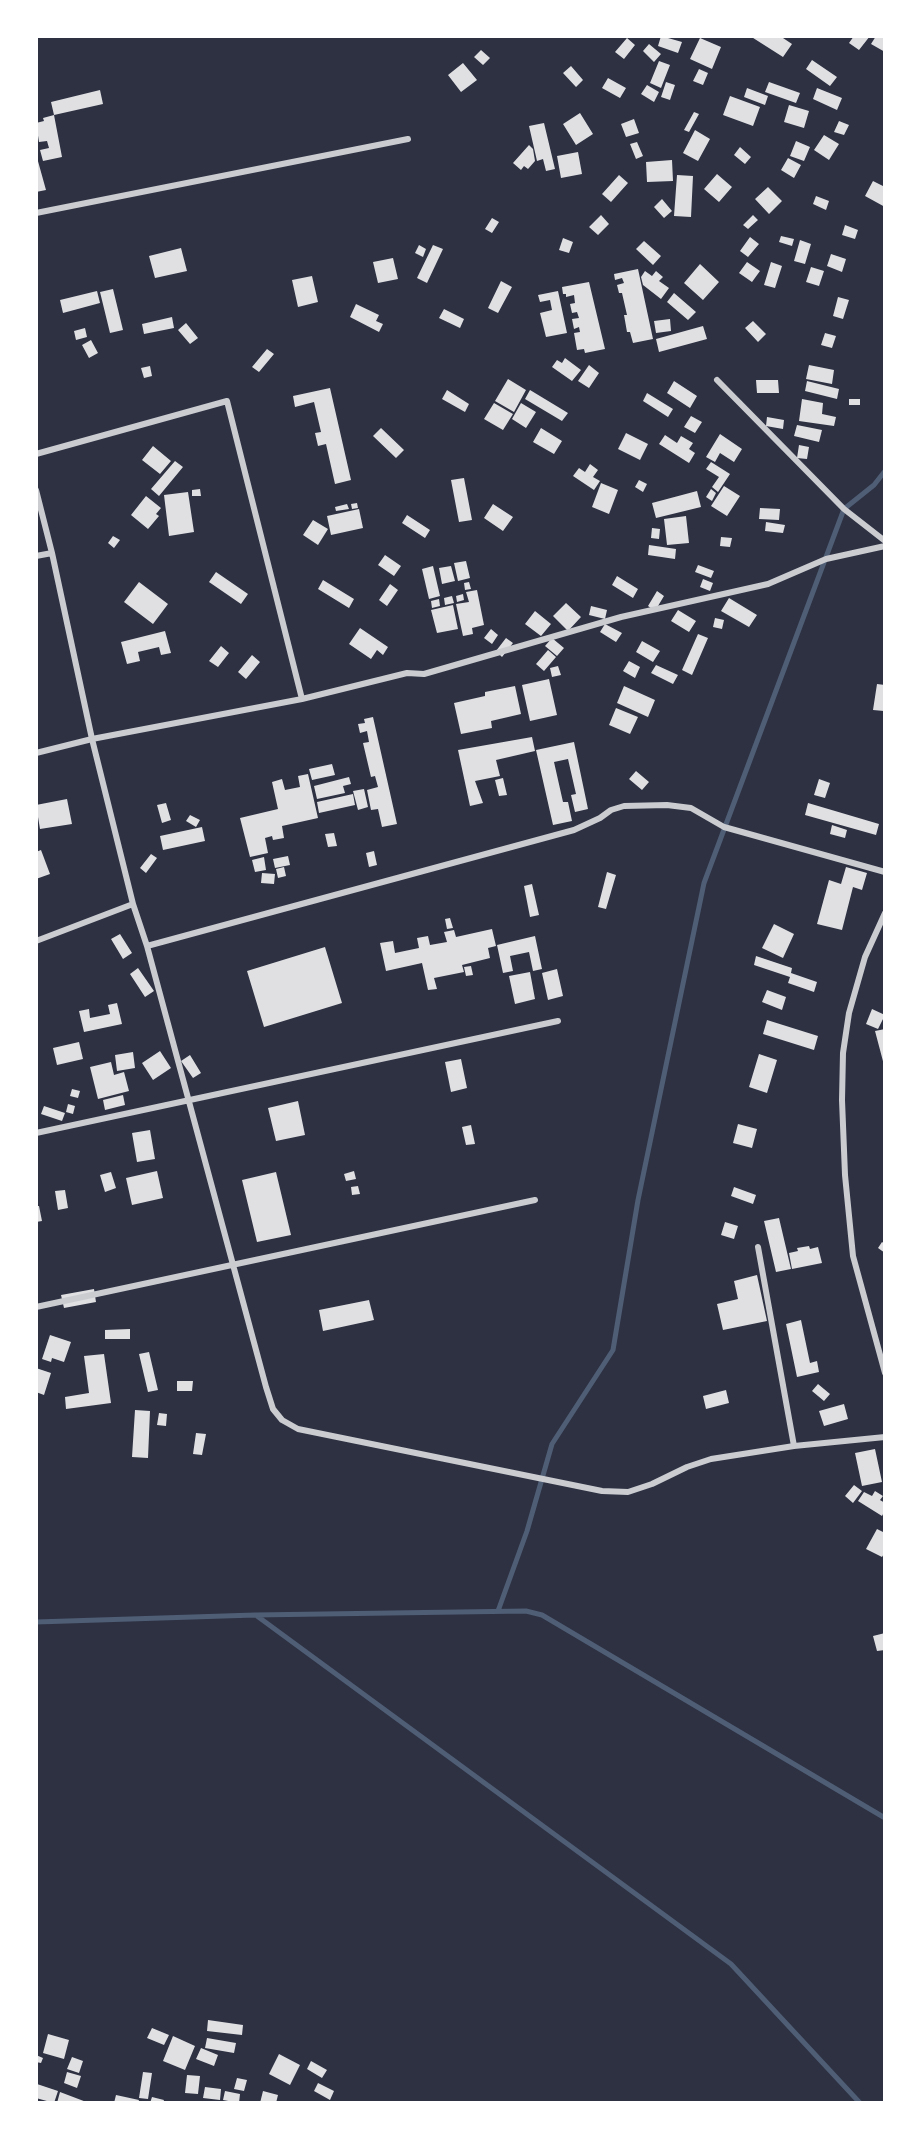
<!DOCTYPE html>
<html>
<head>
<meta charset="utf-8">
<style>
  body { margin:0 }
  #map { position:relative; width:921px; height:2139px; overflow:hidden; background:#2d3142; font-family:"DejaVu Sans",sans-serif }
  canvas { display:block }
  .frame { position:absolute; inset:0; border:38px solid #fff; pointer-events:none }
</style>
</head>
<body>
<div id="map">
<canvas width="921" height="2139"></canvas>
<div class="frame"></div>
</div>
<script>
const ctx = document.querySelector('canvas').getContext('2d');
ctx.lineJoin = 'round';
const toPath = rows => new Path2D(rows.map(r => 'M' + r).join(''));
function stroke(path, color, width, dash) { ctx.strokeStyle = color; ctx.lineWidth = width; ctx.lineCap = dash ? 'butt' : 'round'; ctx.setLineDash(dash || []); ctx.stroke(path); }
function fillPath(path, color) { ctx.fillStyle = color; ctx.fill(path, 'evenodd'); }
const stream = toPath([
  [498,1611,527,1531,552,1444,613,1350,638,1200,704,883,844,509,874,485,885,471],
  [257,1616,731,1964,860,2103],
  [36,1622,255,1615,526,1611,542,1615,885,1818]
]);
const building = toPath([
  [661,36,682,42,678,53,658,46],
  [750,36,780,36,792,44,783,57],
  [854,36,870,36,859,50,849,43],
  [876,36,885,36,885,52,871,44],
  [627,38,635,45,624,59,615,52],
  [700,38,721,47,712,69,690,59],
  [649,44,661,54,654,62,643,51],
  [481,50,490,58,483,65,474,57],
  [812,60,837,77,830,86,806,69],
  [659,61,670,65,661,88,650,83],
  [463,63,477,80,461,92,448,75],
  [571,66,583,80,576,87,563,73],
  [699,69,708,73,703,85,693,81],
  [608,78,626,88,620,98,602,88],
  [666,82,675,85,670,100,661,97],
  [769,82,800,93,796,103,765,92],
  [647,85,659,92,654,102,641,94],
  [747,88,768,96,765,105,744,97],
  [817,88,842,98,837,110,813,99],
  [100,90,103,104,54,115,51,102],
  [730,96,760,107,753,126,723,115],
  [789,105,809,111,804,128,784,122],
  [694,112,699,114,689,132,684,130],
  [580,113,593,134,576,145,563,124],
  [54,115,62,157,43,161,40,150,49,148,47,141,39,142,36,123,44,121,43,118],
  [634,119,639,133,626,137,621,124],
  [839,121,849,125,844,135,834,132],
  [544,123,555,169,546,171,543,159,537,161,529,126],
  [695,130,710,139,698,161,683,153],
  [824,135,839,144,829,160,814,150],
  [796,141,810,147,804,161,790,156],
  [637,142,643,156,636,159,630,144],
  [529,145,533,149,535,161,528,169,524,166,521,170,513,163],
  [740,147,751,157,745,164,734,155],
  [578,152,582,174,561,178,557,156],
  [36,154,46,190,36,192],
  [788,158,801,165,794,178,781,170],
  [672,160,673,181,647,182,646,162],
  [717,174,732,187,719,202,704,189],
  [619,175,628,183,611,202,602,194],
  [677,175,693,176,691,217,674,216],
  [873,181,885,187,885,207,865,196],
  [768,187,782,201,769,214,755,199],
  [816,196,829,201,826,210,813,204],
  [662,199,672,211,664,218,654,207],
  [601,215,609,224,598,235,589,227],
  [753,215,758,220,748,229,743,225],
  [492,218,499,222,492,233,485,229],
  [845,225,858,230,855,239,842,235],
  [781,236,794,239,792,246,779,242],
  [750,237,759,244,748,257,740,251],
  [563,238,573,242,569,253,559,250],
  [800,240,811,244,805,264,794,261],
  [644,241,661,256,653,265,636,249],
  [419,245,426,249,423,257,415,253],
  [433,245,443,249,427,283,417,278],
  [181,248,187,271,155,278,149,256],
  [831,254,846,259,842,272,827,266],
  [393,258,398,279,378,283,373,262],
  [747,262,760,271,752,282,739,273],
  [771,262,782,266,775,288,764,285],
  [700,264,719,282,703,300,684,283],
  [811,267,824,271,819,286,806,282],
  [638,269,653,339,633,343,630,332,627,332,624,315,627,315,622,293,619,293,617,285,624,283,622,278,615,280,614,274],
  [645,271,652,276,656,271,663,277,659,281,669,288,661,299,643,285,641,277],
  [312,276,318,302,298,307,292,280],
  [501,281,512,287,498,313,488,308],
  [589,282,605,349,585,353,584,349,577,350,574,333,580,332,579,327,574,329,572,319,579,318,577,312,572,313,570,304,575,303,574,295,566,297,566,294,563,294,562,287],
  [113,289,123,330,110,333,100,292],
  [97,291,100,303,63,313,60,300],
  [558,291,567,333,546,337,540,313,552,310,550,300,540,302,538,295],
  [674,293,696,312,688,320,667,302],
  [838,297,849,300,843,319,833,316],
  [356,304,379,315,376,321,383,324,379,332,350,317],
  [444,309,464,319,460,328,439,318],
  [172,317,174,328,144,334,142,324],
  [670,319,671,331,656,333,654,321],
  [753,321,766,334,758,342,745,328],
  [186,323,198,338,190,344,178,330],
  [703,326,707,339,659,352,656,339],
  [85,328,87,337,76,340,74,331],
  [825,333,836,336,832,348,821,345],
  [91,340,98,353,89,358,82,345],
  [267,349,274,354,259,372,252,367],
  [565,358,581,370,572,381,552,367,557,360,562,363],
  [589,365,599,373,589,388,578,381],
  [809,365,834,370,832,384,806,379],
  [150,366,152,376,144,378,141,368],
  [508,379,526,390,514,412,495,401],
  [756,380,778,380,779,393,757,393],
  [674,381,697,396,690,408,667,393],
  [807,381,839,389,837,399,805,391],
  [330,388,351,480,335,484,326,444,318,446,315,433,321,432,314,402,295,407,293,396],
  [447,390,469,404,465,412,442,399],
  [530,390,568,413,562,421,525,399],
  [647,393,673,409,668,417,643,401],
  [802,399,823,403,822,414,836,417,834,426,799,421],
  [849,399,860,399,860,405,849,405],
  [494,403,513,414,503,430,484,419],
  [521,403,536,412,526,428,512,419],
  [691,416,702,422,695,433,684,427],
  [767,417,784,420,783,429,766,426],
  [797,425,822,430,819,442,794,436],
  [381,428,404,450,396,458,373,436],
  [541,428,562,441,554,454,533,442],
  [626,433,648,444,640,460,618,449],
  [720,434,742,449,734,462,720,453,715,462,706,457],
  [665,435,677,443,681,436,693,443,689,449,695,453,689,463,659,444],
  [799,445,809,447,807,459,797,458],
  [153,446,171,461,160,474,142,460],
  [175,461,183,467,159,496,151,489],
  [711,462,730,474,718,492,712,487,719,477,706,469],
  [590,464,598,470,593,477,600,481,594,490,573,476,579,468,585,472],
  [464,478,472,520,459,522,451,480],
  [639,480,647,484,643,492,635,487],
  [601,483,618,490,609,514,592,507],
  [724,486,740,496,727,516,711,506],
  [200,489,201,496,192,496,192,490],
  [711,489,716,493,712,501,706,497],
  [697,491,701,507,656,518,652,503],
  [188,492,194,532,169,536,164,495],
  [146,496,161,508,156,514,159,516,148,529,131,515],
  [357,503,358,508,352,509,351,504],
  [347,504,349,509,336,511,335,507],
  [493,504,513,517,503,531,484,518],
  [760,508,780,509,779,520,759,519],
  [359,509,363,528,331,535,327,516],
  [407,515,430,530,425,538,402,523],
  [686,516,689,543,667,545,664,519],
  [313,520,328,529,318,545,303,535],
  [766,522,785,525,783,533,765,531],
  [652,528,660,529,659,539,651,538],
  [113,536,120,540,114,548,108,543],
  [721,537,732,538,730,547,720,546],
  [649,545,676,549,675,559,648,555],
  [385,555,401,566,394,576,378,565],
  [466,561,470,578,458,581,454,563],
  [698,565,714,571,711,578,695,572],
  [433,566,440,596,429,599,422,569],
  [451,566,455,581,442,584,439,568],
  [216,572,248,594,241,604,209,582],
  [617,576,638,589,633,598,612,585],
  [703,579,713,583,710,591,700,587],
  [323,580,354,599,349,608,318,589],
  [139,582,168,604,153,624,124,602],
  [469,582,471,589,465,590,464,583],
  [390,584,398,590,387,606,379,600],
  [477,590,484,625,472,628,473,634,463,636,456,604,469,602,466,592],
  [657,591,664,596,655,611,648,606],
  [463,594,464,600,457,602,456,596],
  [452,596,454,603,445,605,444,598],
  [729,598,757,615,749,627,721,611],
  [439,599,440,606,432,608,431,601],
  [566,603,581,617,568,631,553,616],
  [453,605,458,629,437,633,431,610],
  [591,606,607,610,605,619,589,615],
  [678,610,696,621,689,632,671,621],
  [535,611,551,624,541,636,525,624],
  [715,618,724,620,722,629,713,627],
  [605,624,622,633,616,642,600,632],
  [360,628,388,647,383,655,377,650,371,659,349,644],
  [491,629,498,635,492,644,484,638],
  [165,631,171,653,161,655,159,647,138,652,140,661,127,664,121,642],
  [698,634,708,638,692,675,682,670],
  [506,638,513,643,502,657,496,651],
  [552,638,564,648,557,656,545,646],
  [642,641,660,651,653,662,636,652],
  [221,646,229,653,218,667,209,661],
  [548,650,556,657,544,671,536,664],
  [252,655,260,662,246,679,238,672],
  [629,661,640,667,635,678,623,671],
  [656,665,678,675,673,684,651,673],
  [558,666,561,675,552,677,550,668],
  [549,679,557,715,530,721,522,685],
  [877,684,885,685,884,711,873,710],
  [515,686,521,714,491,721,492,728,461,734,454,703,485,696,485,692],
  [624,686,655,700,648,717,617,703],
  [616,708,638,717,630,734,609,725],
  [373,717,397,824,382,827,378,809,371,810,367,790,378,787,375,776,371,777,363,743,369,742,367,731,360,733,358,724,365,723,364,719],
  [532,737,535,751,496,760,500,776,475,781,483,803,470,806,458,750],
  [574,742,588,809,575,812,571,795,576,794,568,759,554,762,563,802,568,802,572,821,553,825,536,750],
  [332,764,335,775,312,780,309,769],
  [636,771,649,782,642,790,629,779],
  [308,774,318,818,282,826,284,838,273,840,272,836,265,838,268,853,250,857,240,818,278,809,272,782,282,779,285,790,300,787,298,776],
  [349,777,351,784,343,786,345,793,317,799,314,786],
  [503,778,507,795,499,796,495,780],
  [819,779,830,783,825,798,814,795],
  [364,789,368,807,358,810,353,791],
  [353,794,355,805,319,813,317,802],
  [67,799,72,824,40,829,36,805],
  [166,803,171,820,162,823,157,805],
  [808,803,879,824,876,835,805,815],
  [190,815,200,820,196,827,186,821],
  [832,825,847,830,845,838,830,834],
  [202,827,205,841,163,850,160,836],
  [334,833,337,846,328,847,325,834],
  [41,850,50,874,36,879,36,852],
  [374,851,377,865,369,867,366,853],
  [151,854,157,858,146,873,140,868],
  [288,856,290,865,275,868,273,859],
  [264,857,266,870,255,872,252,860],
  [284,867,286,876,278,878,276,869],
  [846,867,867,873,862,890,853,887,842,930,817,924,829,880,841,884],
  [607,872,616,875,606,909,598,907],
  [262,873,275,874,274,884,261,883],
  [532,884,539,915,530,917,524,886],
  [450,918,453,928,447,929,445,919],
  [774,924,794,934,783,958,762,948],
  [492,929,496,946,488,948,490,958,462,965,464,972,434,978,437,989,428,990,422,963,386,971,380,943,393,941,395,953,419,948,417,938,428,936,430,945,447,942,444,932,454,930,456,937],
  [120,934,132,953,123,959,111,939],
  [535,936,542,969,533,971,529,952,510,956,513,971,503,973,497,945],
  [325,947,342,1003,264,1027,247,971],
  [756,956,792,968,791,973,817,982,814,992,788,983,790,977,754,965],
  [471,966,473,975,466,976,464,967],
  [138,968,154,991,145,997,130,974],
  [557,969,563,996,548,1000,542,973],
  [530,972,535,999,515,1004,509,976],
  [767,990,786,997,782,1010,762,1002],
  [117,1003,122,1024,84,1032,79,1011,89,1009,90,1018,110,1014,108,1005],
  [872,1009,885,1015,878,1029,866,1024],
  [767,1020,818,1036,814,1050,763,1034],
  [885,1029,885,1065,884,1065,875,1031],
  [79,1042,83,1059,57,1065,53,1048],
  [160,1051,171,1068,153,1080,142,1063],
  [133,1052,135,1068,117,1071,115,1055],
  [759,1054,777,1060,767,1093,749,1087],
  [190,1055,201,1073,193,1078,181,1061],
  [461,1059,467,1088,451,1092,445,1062],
  [111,1062,114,1075,124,1072,129,1091,98,1099,90,1067],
  [72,1089,80,1091,78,1098,70,1096],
  [123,1095,125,1105,105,1110,103,1100],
  [298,1101,305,1135,276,1141,268,1108],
  [68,1104,75,1106,73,1114,66,1112],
  [44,1106,65,1113,62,1121,41,1114],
  [738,1124,757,1129,752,1148,733,1143],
  [471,1125,475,1144,466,1145,462,1127],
  [150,1130,155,1159,137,1162,132,1133],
  [157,1171,163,1198,132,1205,126,1178],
  [354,1171,356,1179,346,1181,344,1174],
  [111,1172,116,1188,105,1192,100,1175],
  [276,1172,291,1235,257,1242,242,1180],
  [358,1186,360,1194,352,1195,351,1187],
  [734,1187,756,1195,753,1204,731,1196],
  [65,1190,68,1208,58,1210,55,1191],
  [36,1206,39,1206,42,1221,36,1222],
  [779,1218,791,1269,776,1272,764,1221],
  [725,1222,738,1226,734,1239,721,1235],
  [882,1242,885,1244,885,1253,878,1248],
  [809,1246,810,1249,818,1247,822,1263,792,1269,789,1253,798,1251,797,1248],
  [757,1275,767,1321,723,1330,717,1304,738,1299,734,1281],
  [94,1289,96,1302,64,1308,61,1295],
  [369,1300,374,1320,323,1331,319,1310],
  [801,1320,810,1363,817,1361,819,1372,797,1377,786,1324],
  [130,1329,130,1339,105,1339,105,1330],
  [50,1335,71,1342,64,1362,52,1358,51,1362,42,1359],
  [149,1352,158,1390,148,1392,139,1354],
  [104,1354,111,1403,66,1409,65,1397,89,1393,84,1356],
  [36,1368,51,1373,44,1395,36,1392],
  [177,1381,193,1381,192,1391,177,1391],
  [818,1384,830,1394,824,1401,812,1391],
  [726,1390,729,1403,706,1409,703,1396],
  [844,1404,848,1419,824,1426,819,1411],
  [135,1410,150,1411,148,1458,132,1457],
  [159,1413,167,1414,166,1426,157,1425],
  [196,1433,206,1434,202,1455,193,1454],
  [875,1449,882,1482,862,1486,855,1453],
  [854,1485,862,1491,853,1503,845,1496],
  [875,1491,883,1496,880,1500,885,1503,885,1510,882,1516,858,1501,864,1492,872,1496],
  [877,1529,885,1533,885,1552,882,1557,866,1549],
  [885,1633,885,1650,877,1651,873,1636],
  [208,2020,243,2025,242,2035,207,2031],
  [152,2028,169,2035,164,2045,147,2038],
  [48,2034,69,2040,64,2059,43,2053],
  [173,2036,195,2046,185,2070,163,2061],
  [207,2038,236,2043,234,2053,205,2048],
  [201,2048,218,2055,214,2066,196,2059],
  [279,2054,300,2065,290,2085,269,2074],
  [36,2055,43,2058,41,2063,36,2062],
  [72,2057,83,2061,79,2073,67,2069],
  [311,2061,327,2070,322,2078,307,2069],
  [67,2072,81,2076,77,2088,64,2083],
  [143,2072,152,2073,148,2099,139,2098],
  [187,2075,200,2076,198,2094,185,2093],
  [237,2078,247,2080,244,2091,234,2089],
  [318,2083,334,2091,330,2100,314,2091],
  [37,2084,58,2091,54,2103,36,2098],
  [205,2087,221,2089,220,2100,203,2098],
  [225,2091,240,2094,239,2103,223,2100],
  [263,2091,278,2095,276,2103,260,2103],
  [60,2092,89,2103,57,2103],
  [116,2095,139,2100,138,2103,114,2103],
  [152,2097,164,2100,163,2103,150,2103]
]);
const minor = toPath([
  [36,213,408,139],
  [717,380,844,509,885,541],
  [36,454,227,401,302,699],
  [36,490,52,553,92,739,133,904,147,946,266,1387,273,1409,282,1420,298,1429,602,1491,628,1492,652,1484,687,1467,711,1459,794,1446,885,1437],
  [36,556,52,553],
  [36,753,92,739,302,699,407,673,424,674,621,617,768,584,826,559,885,546],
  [885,913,865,957,849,1013,843,1053,842,1100,845,1175,853,1256,885,1373],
  [36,941,133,904],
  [147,946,574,830,600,818,611,810,624,806,667,805,691,808,724,827,885,872],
  [36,1133,558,1021],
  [758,1247,794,1446],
  [36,1307,535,1200]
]);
stroke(stream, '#4f5d75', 5);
fillPath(building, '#e0e0e3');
stroke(minor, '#caccd0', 6);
</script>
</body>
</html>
